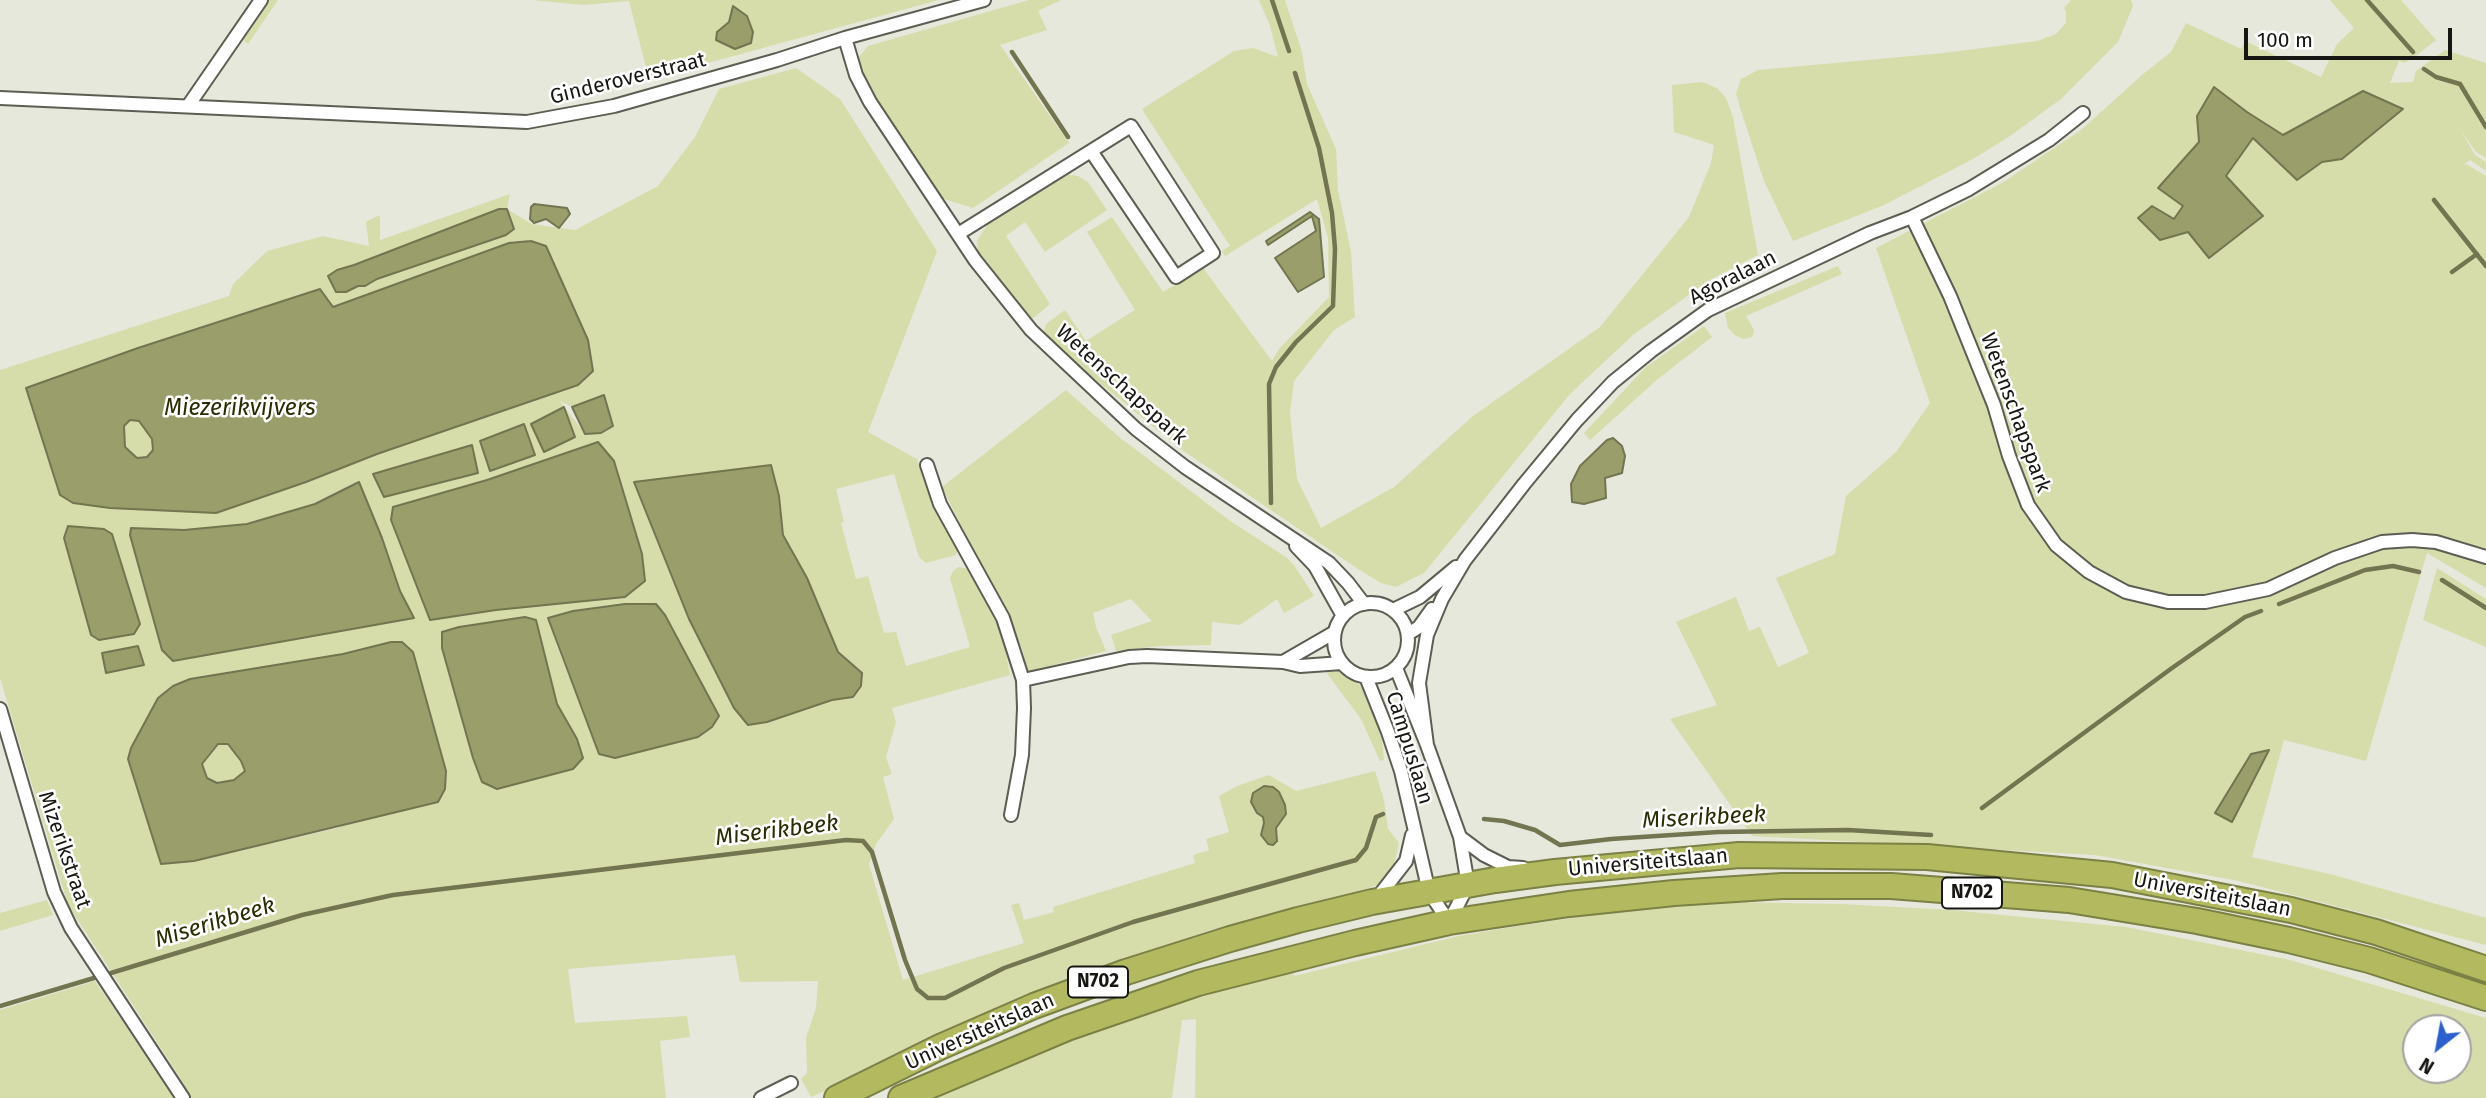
<!DOCTYPE html>
<html>
<head>
<meta charset="utf-8">
<style>
  body { margin:0 }
  #map { position:relative; width:2486px; height:1098px; overflow:hidden; background:#e6e8db; font-family:"Fira Sans",sans-serif }
  canvas { display:block }
  .north { position:absolute; left:2402px; top:1014px; width:70px; height:70px; box-sizing:border-box; background:#fff; border:2px solid #a2a2a0; border-radius:50%; rotate:211deg; font-size:19px; font-weight:700; line-height:28px; text-align:center; color:#161612 }
  .north::after { content:''; display:block; margin:auto; width:24px; height:32px; background:#2c5fce; clip-path:polygon(50% 0,100% 100%,50% 72%,0 100%) }
  .scale { position:absolute; left:2244px; top:28px; width:208px; height:32px; box-sizing:border-box; border:4px solid #161612; border-top:0; padding-left:9px; font-size:21px; line-height:24px; white-space:nowrap; color:#161612; -webkit-text-stroke:5px #fff; paint-order:stroke }
</style>
</head>
<body>
<div id="map">
<canvas width="2486" height="1098"></canvas>
<div class="north">N</div>
<div class="scale">100 m</div>
</div>
<script>
const ctx = document.querySelector('canvas').getContext('2d');
ctx.lineJoin = 'round';
function fillPath(path, color) { ctx.fillStyle = color; ctx.fill(path, 'evenodd'); }
const toPath = rows => new Path2D(rows.map(r => 'M' + r).join(''));
function stroke(path, color, width, dash) { ctx.strokeStyle = color; ctx.lineWidth = width; ctx.lineCap = dash ? 'butt' : 'round'; ctx.setLineDash(dash || []); ctx.stroke(path); }
function label(font, color, halo, rows, align = 'center') {
  ctx.font = font + ' "Fira Sans",sans-serif'; ctx.lineWidth = 5; ctx.setLineDash([]); ctx.textBaseline = 'middle'; ctx.strokeStyle = halo; ctx.fillStyle = color; for (const [text, x, y, turn = 0] of rows) {
    ctx.save(); ctx.translate(x, y); ctx.rotate((+turn || 0) * Math.PI / 180); ctx.textAlign = isNaN(turn) ? turn : align; if (halo) ctx.strokeText(text, 0, 0); ctx.fillText(text, 0, 0); ctx.restore();
  }
}
const green = toPath([
  [267,0,278,0,248,44,241,38],
  [532,0,939,0,649,79,629,1,583,5],
  [1029,0,1061,0,1038,11,1047,30,1000,45,1069,143,973,208,941,198,869,87,862,71,859,57,868,46],
  [1259,0,1285,0,1302,52,1307,84,1336,149,1338,190,1351,252,1355,317,1334,330,1294,381,1290,413,1297,479,1321,528,1394,487,1473,416,1600,327,1689,217,1711,163,1714,145,1674,132,1672,85,1702,82,1717,88,1726,98,1733,117,1758,255,1711,279,1633,335,1570,394,1424,573,1396,587,1381,583,1358,569,1182,450,1074,362,1044,332,1046,324,1065,310,1086,341,1135,310,1087,232,1112,217,1163,292,1203,268,1272,361,1279,349,1329,297,1328,238,1317,199,1225,256,1222,251,1230,246,1142,109,1234,51,1253,48,1278,57,1270,26],
  [2071,0,2131,0,2133,6,2118,42,2061,99,2010,136,1973,159,1884,205,1793,241,1764,181,1741,111,1736,94,1741,79,1758,70,1944,53,2037,41,2056,34,2066,23,2066,12,2064,8],
  [2330,0,2401,0,2436,40,2412,59,2404,63,2399,61,2390,83,2413,82,2416,71,2445,50,2486,63,2486,158,2476,152,2460,129,2475,155,2486,162,2486,171,2470,160,2462,166,2466,164,2486,176,2486,588,2427,553,2366,761,2284,740,2252,857,2330,874,2486,918,2486,945,2239,881,2095,855,1752,836,1670,719,1717,705,1676,622,1736,597,1749,631,1760,627,1778,667,1809,653,1776,578,1835,554,1846,496,1896,452,1930,403,1876,248,2002,183,2081,130,2142,75,2171,52,2186,23,2241,49,2245,41,2321,77,2337,44,2354,28],
  [2214,87,2247,112,2283,135,2362,91,2342,159,2322,162,2298,180,2253,137,2226,176,2209,258,2188,231,2152,206,2174,219,2184,206,2159,188,2199,142,2197,116],
  [796,68,840,99,937,251,868,432,917,459,929,495,958,548,957,552,956,555,926,563,919,557,894,474,836,489,844,522,841,523,856,579,868,576,884,633,896,632,906,666,970,647,950,578,953,571,958,567,969,569,994,615,1005,648,1010,675,892,708,896,722,886,757,892,774,883,777,894,819,876,844,869,864,903,980,1024,943,1011,905,1019,903,1024,920,1054,912,1053,907,1195,863,1193,855,1209,850,1206,839,1229,832,1219,796,1237,786,1269,775,1296,791,1375,771,1384,800,1388,829,1399,843,1394,865,1386,878,1377,885,1348,895,1207,931,1099,969,1011,1005,811,1097,801,1079,807,1073,806,1038,816,1008,818,981,740,982,735,955,568,969,575,1023,687,1016,690,1037,660,1041,666,1098,191,1098,179,1076,68,905,0,678,0,370,229,296,233,284,267,251,323,236,369,246,366,222,380,215,380,240,510,194,507,209,532,224,575,230,658,186,695,137,719,89],
  [511,222,513,229,377,279,365,286,358,286,346,292,336,292,333,283,337,270],
  [509,243,546,247,588,340,593,371,515,407,377,454,306,482,216,513,110,508,73,503,27,388,138,348,320,289,333,307],
  [604,396,585,434,560,401,572,407],
  [472,446,478,473,384,497,373,475],
  [573,450,614,461,642,554,645,581,430,620,394,507,487,480],
  [771,466,779,496,783,535,807,578,838,652,855,666,853,697,832,700,767,722,734,708,689,619,634,483],
  [359,482,400,591,413,618,173,661,146,528,184,530,247,524,315,504],
  [665,616,719,717,599,754,556,644],
  [525,617,557,704,577,739,473,758,442,648,442,633,459,627],
  [391,642,402,642,413,652,446,771,338,828,194,861,161,864,128,759,131,748,158,698,278,665,343,654],
  [1065,174,1078,176,1088,182,1107,210,1045,252,1025,222,1006,236,1050,304,1032,319,982,260,978,251,977,241,988,224],
  [1838,266,1842,274,1746,316,1754,330,1752,337,1744,339,1736,336,1728,328,1725,313],
  [1704,326,1712,337,1659,378,1590,440,1584,433,1646,367],
  [1066,390,1119,437,1233,523,1286,557,1294,565,1314,596,1284,613,1277,599,1240,625,1212,622,1211,645,1160,646,1116,651,1111,635,1152,621,1131,599,1093,613,1096,627,1106,651,1028,672,1022,648,942,487],
  [130,420,139,421,152,439,153,450,147,457,137,458,125,447,124,426],
  [2437,568,2486,599,2486,647,2423,620],
  [1337,671,1356,682,1364,689,1375,714,1382,739,1384,760,1380,761,1361,719,1326,672],
  [218,744,228,744,241,761,245,771,234,780,217,783,207,778,202,765],
  [47,900,53,915,0,931,0,913],
  [1725,902,1841,904,1951,910,2126,927,2290,960,2486,1018,2486,1098,1195,1098,1196,1019,1182,1020,1172,1098,936,1098,1062,1042,1175,1000,1292,968,1294,976,1459,936,1518,926,1585,916],
  [2416,1028,2458,1028,2458,1070,2416,1070],
  [95,981,177,1098,0,1098,0,1010]
]);
const water = toPath([
  [733,6,747,16,753,32,751,43,735,49,716,40,717,32,729,22,733,6],
  [2214,87,2247,112,2283,135,2363,91,2403,109,2342,159,2322,162,2297,180,2253,138,2226,176,2263,216,2209,258,2188,232,2160,240,2138,218,2152,206,2174,219,2183,206,2158,188,2199,142,2197,116,2214,87],
  [534,204,567,208,570,214,559,228,546,219,534,223,530,219,531,207,534,204],
  [499,209,507,209,514,229,506,235,377,279,365,286,358,286,346,292,336,292,328,276,337,270,354,265,499,209],
  [1310,212,1319,219,1324,277,1298,292,1275,258,1316,231,1312,216,1268,245,1266,241,1310,212],
  [531,241,546,246,588,340,593,371,578,385,377,454,306,482,216,513,110,508,73,503,60,495,26,388,138,348,320,289,333,307,509,243,531,241],
  [130,420,139,421,152,439,153,450,147,457,137,458,125,447,124,426,130,420],
  [604,395,613,426,601,433,585,434,572,407,604,395],
  [564,407,575,437,544,452,531,424,564,407],
  [524,424,535,455,490,471,480,441,524,424],
  [1613,438,1622,446,1625,456,1622,473,1605,478,1606,498,1584,504,1572,502,1571,484,1580,466,1607,440,1613,438],
  [598,442,614,461,642,554,645,581,625,597,496,610,430,620,391,520,393,507,487,480,598,442],
  [472,445,478,473,384,497,373,474,472,445],
  [771,465,779,496,783,535,807,578,838,652,862,673,861,686,853,697,832,700,767,722,748,725,734,708,689,619,634,482,771,465],
  [359,482,382,538,400,591,414,618,173,661,162,650,130,535,131,528,184,530,247,524,315,504,359,482],
  [68,526,104,529,112,534,140,624,134,634,99,640,91,635,64,538,68,526],
  [625,604,656,604,665,615,719,716,712,727,698,737,615,758,599,754,548,618,573,611,625,604],
  [525,617,536,620,557,704,577,739,583,758,573,769,497,789,482,782,473,758,442,648,442,632,459,627,525,617],
  [391,642,402,642,413,652,446,771,445,789,438,802,194,861,161,864,128,759,131,748,158,698,173,686,190,679,343,654,391,642],
  [218,744,228,744,241,761,245,771,234,780,217,783,207,778,202,764,218,744],
  [138,646,144,665,106,673,102,653,138,646],
  [2269,750,2232,822,2215,813,2251,754,2269,750],
  [1264,786,1273,787,1279,792,1285,805,1286,814,1276,828,1277,841,1273,845,1268,844,1261,835,1264,823,1263,817,1257,813,1251,802,1253,793,1264,786]
]);
const stream = toPath([
  [1272,0,1289,51],
  [2367,0,2413,52],
  [1012,52,1068,137],
  [2424,69,2436,77,2460,84,2486,127],
  [2434,200,2486,266],
  [2452,272,2477,254],
  [1271,503,1269,384,1276,367,1296,342,1333,306,1335,249,1332,213,1319,148,1295,73],
  [2442,580,2486,608],
  [2279,604,2365,570,2393,566,2419,572],
  [1982,808,2172,668,2245,617,2261,611],
  [1484,819,1504,821,1535,830,1560,845,1611,839,1718,832,1848,830,1931,835],
  [111,973,302,915,393,895,846,840,863,841,872,852,905,960,917,989,928,998,945,998,1004,968,1133,922,1356,860,1366,848,1376,817,1383,814],
  [0,1006,94,978]
]);
const street = toPath([
  [845,38,856,75,870,102,975,260,1031,330,1136,429,1185,467,1329,563,1348,583,1364,604],
  [0,98,527,122,614,106,777,60,845,38,984,0],
  [188,106,261,0],
  [1912,217,1950,296,1994,405,2009,456,2028,505,2056,545,2089,572,2126,592,2168,602,2205,602,2268,589,2335,558,2382,542,2412,540,2436,542,2486,557],
  [958,234,1091,151,1176,277,1213,253,1131,126,1091,151],
  [927,465,940,504,1003,618,1023,680,1129,657,1147,656,1283,662,1300,666,1342,663],
  [1296,546,1315,566,1343,616],
  '1334 640a37 37 0 1 1 74 0a37 37 0 1 1-74 0Z',
  [1393,610,1420,597,1456,567],
  [1408,634,1419,627,1432,609],
  [1283,662,1335,632],
  [1366,677,1388,732,1401,771,1429,892,1449,922,1468,885,1460,837,1427,745,1396,668],
  [0,709,54,892,71,928,183,1098],
  [1427,745,1419,683,1427,635,1442,599,1465,560,1524,484,1577,420,1613,382,1651,351,1708,310,1870,233,1912,217,1969,189,2049,140,2083,113],
  [1011,815,1022,755,1024,708,1023,680],
  [1460,837,1484,855,1508,867,1523,868],
  [1378,897,1406,861,1412,835],
  [761,1098,791,1083]
]);
const highway = toPath([
  [837,1098,940,1047,1034,1006,1126,972,1230,939,1298,920,1372,902,1495,880,1555,872,1739,855,1927,857,2112,875,2291,910,2376,932,2486,969],
  [901,1098,1067,1028,1198,983,1355,943,1449,922,1569,904,1674,893,1782,886,1891,886,2069,900,2197,921,2289,940,2369,960,2486,998]
]);
const shields = [
  [1972,893,60],
  [1098,982,60]
];
const shieldNames = [
  ["N702",1972,893],
  ["N702",1098,982]
];
const streetNames = [
  ["Ginderoverstraat",628,79,-14],
  ["Agoralaan",1733,278,-27],
  ["Wetenschapspark",1121,385,42],
  ["Wetenschapspark",2015,413,70],
  ["Campuslaan",1409,748,73],
  ["Mizerikstraat",64,850,71],
  ["Universiteitslaan",1648,863,-5],
  ["Universiteitslaan",2212,895,11],
  ["Universiteitslaan",980,1032,-24]
];
const waterNames = [
  ["Miezerikvijvers",240,409],
  ["Miserikbeek",1704,818,-3],
  ["Miserikbeek",777,831,-7],
  ["Miserikbeek",215,923,-17]
];
fillPath(green, '#d7dcab');
fillPath(water, '#999e6a');
stroke(water, '#727550', 2);
stroke(stream, '#727550', 4.5);
stroke(street, '#5c5e53', 16);
stroke(highway, '#7b8044', 28);
stroke(street, '#fff', 12);
stroke(highway, '#b2b95f', 24);
for (const [x, y, w] of shields) { const box = new Path2D(); box.roundRect(x - w / 2, y - 15.5, w, 31, 5); ctx.fillStyle = '#fff'; ctx.fill(box); stroke(box, '#161612', 2); }
label('bold 19px', '#161612', null, shieldNames);
label('21px', '#161612', '#fff', streetNames);
label('italic 23px', '#2a2c01', '#fff', waterNames);
</script>
</body>
</html>
